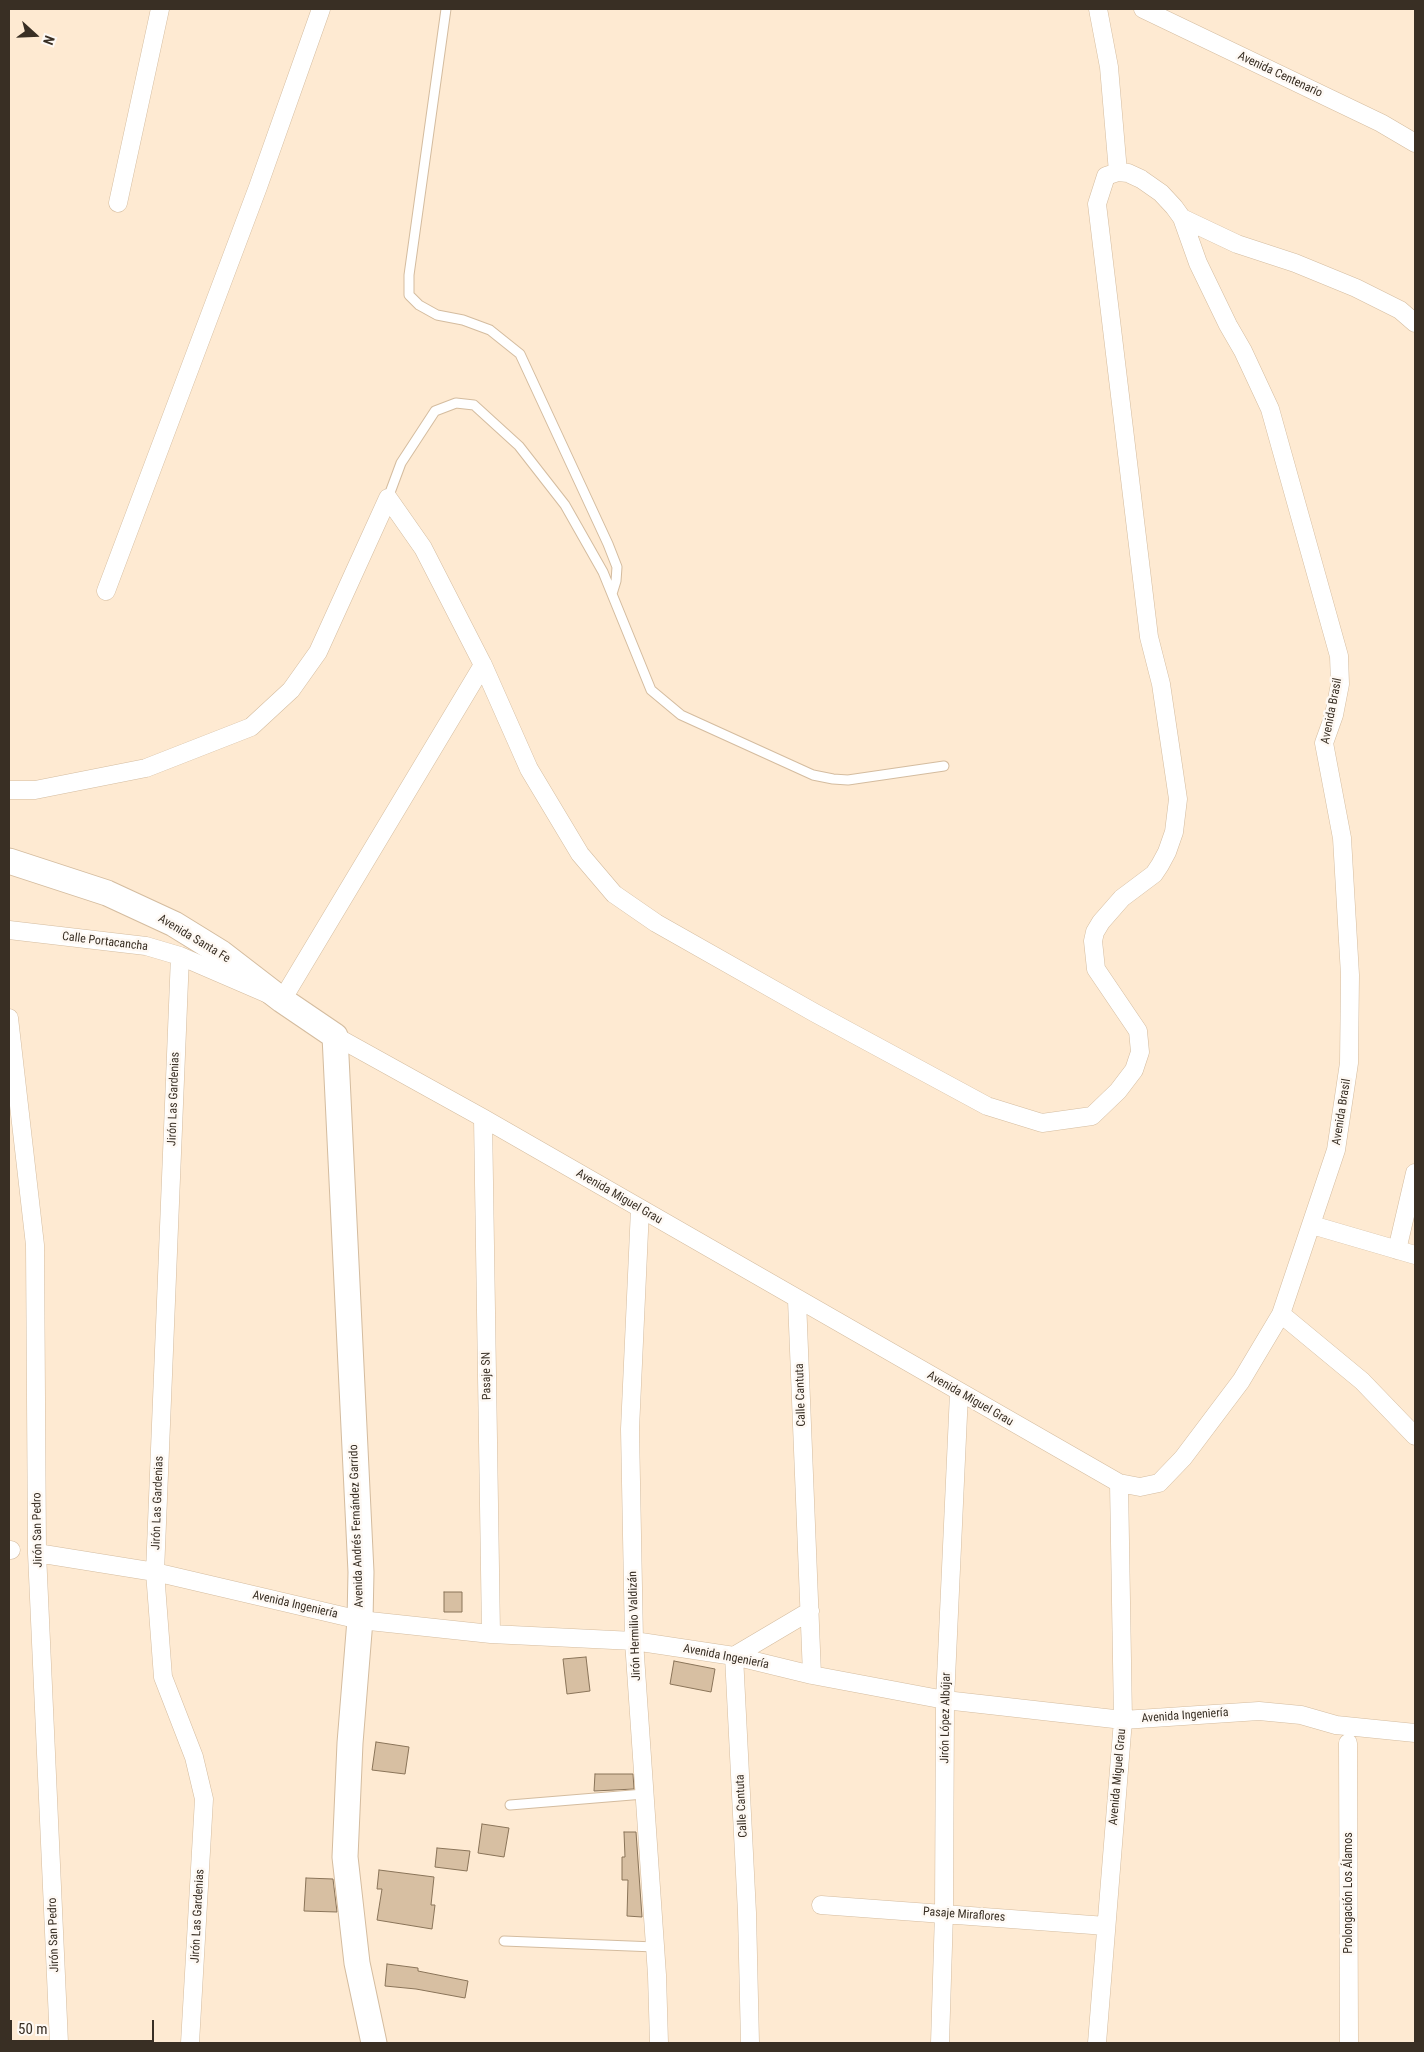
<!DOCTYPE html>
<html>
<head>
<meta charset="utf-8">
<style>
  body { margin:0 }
  #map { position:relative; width:1424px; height:2052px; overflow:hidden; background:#feead2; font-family:"Roboto Condensed",sans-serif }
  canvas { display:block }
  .frame { position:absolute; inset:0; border:10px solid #392f24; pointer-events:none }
  .north { position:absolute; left:10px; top:10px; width:50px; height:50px; -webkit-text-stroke:4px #fef9f4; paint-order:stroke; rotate:110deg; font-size:14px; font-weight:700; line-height:20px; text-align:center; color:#392f24 }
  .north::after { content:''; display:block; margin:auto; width:18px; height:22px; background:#392f24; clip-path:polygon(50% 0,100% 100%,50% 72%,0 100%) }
  .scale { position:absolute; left:10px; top:2020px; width:144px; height:22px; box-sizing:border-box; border:2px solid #392f24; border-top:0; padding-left:6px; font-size:15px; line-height:18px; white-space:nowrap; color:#392f24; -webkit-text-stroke:4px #fef9f4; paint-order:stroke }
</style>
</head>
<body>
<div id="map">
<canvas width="1424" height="2052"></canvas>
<div class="frame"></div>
<div class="north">N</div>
<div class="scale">50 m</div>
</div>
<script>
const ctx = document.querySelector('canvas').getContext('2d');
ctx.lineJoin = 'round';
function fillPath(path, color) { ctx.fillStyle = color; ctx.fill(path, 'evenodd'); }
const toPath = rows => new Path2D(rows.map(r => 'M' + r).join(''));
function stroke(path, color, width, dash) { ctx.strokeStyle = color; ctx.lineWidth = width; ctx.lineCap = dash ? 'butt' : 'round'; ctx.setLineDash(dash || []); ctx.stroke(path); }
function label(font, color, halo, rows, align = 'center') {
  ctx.font = font + ' "Roboto Condensed",sans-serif'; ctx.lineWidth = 5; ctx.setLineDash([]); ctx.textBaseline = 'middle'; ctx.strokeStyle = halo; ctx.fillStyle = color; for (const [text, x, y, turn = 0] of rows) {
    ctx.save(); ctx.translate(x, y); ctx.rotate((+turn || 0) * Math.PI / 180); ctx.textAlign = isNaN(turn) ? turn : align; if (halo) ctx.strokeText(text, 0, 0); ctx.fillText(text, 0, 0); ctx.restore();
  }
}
const building = toPath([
  [444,1592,462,1592,462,1612,444,1612,444,1592],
  [586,1657,590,1691,567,1694,563,1659,586,1657],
  [674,1661,715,1669,711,1692,670,1684,674,1661],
  [376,1742,409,1747,405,1774,372,1770,376,1742],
  [595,1774,633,1774,634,1789,594,1791,595,1774],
  [482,1824,509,1828,504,1857,478,1853,482,1824],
  [624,1832,636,1832,642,1917,627,1916,628,1880,622,1880,622,1857,625,1857,624,1832],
  [437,1848,470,1851,467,1871,435,1867,437,1848],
  [379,1870,434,1877,431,1905,435,1905,432,1929,377,1920,382,1889,377,1889,379,1870],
  [306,1878,333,1879,337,1912,304,1911,306,1878],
  [387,1964,418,1968,418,1971,468,1981,465,1998,416,1989,385,1986,387,1964]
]);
const lane = toPath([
  [446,9,409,275,409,295,419,305,437,315,463,320,490,330,520,354,608,544,617,567,616,581,612,594],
  [388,498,401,463,435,411,456,403,474,405,519,446,565,505,603,572,651,690,681,715,813,775,833,779,848,780,944,766],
  [510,1805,644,1794],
  [504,1941,655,1947]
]);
const street = toPath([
  [1098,9,1109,67,1118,172],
  [1143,9,1381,123,1415,143],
  [118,203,160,9],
  [1182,218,1237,244,1295,263,1356,288,1400,310,1415,323],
  [106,591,258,187,321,9],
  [9,790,35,790,146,768,251,727,291,690,318,652,388,498],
  [9,930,146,946,180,956,282,1000,483,665],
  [180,956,155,1572,163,1677,194,1757,204,1799,190,2043],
  [9,1018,35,1245,37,1553,59,2043],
  [335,1036,483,1118,1119,1483,1140,1487,1159,1483,1183,1458,1241,1381,1281,1314,1336,1150,1349,1063,1350,975,1342,838,1324,743,1334,715,1340,684,1339,656,1270,409,1243,351,1228,325,1198,263,1182,218,1174,207,1161,193,1141,179,1128,173,1118,172,1106,176,1097,204,1149,637,1161,684,1178,799,1174,832,1167,852,1160,865,1154,874,1122,898,1101,922,1095,932,1093,941,1096,969,1138,1031,1140,1052,1134,1070,1118,1091,1092,1116,1042,1123,987,1106,815,1013,656,923,614,894,580,854,529,769,483,665,423,548,388,498],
  [483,1118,491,1634],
  [640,1209,630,1429,634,1641,657,1975,659,2043],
  [1312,1225,1415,1255],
  [1397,1250,1415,1173],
  [797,1300,812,1675],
  [1281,1314,1362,1381,1415,1436],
  [9,1550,11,1550],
  [37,1553,155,1572,360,1620,491,1634,634,1641,734,1656,812,1675,945,1700,1123,1720,1259,1711,1301,1715,1336,1725,1415,1733],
  [1348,1743,1349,2043],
  [821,1905,1106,1926],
  [750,2043,747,1913,734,1656,810,1611],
  [940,2043,944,1913,945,1700,959,1393],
  [1097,2043,1123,1720,1119,1483]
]);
const secondary = toPath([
  [9,861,107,893,174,924,221,953,282,1000,335,1036,361,1572,360,1620,350,1743,345,1857,357,1963,374,2043]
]);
const streetNames = [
  ["Avenida Centenario",1280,75,25],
  ["Avenida Brasil",1332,711,-79],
  ["Avenida Santa Fe",194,939,31],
  ["Calle Portacancha",105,942,7],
  ["Jirón Las Gardenias",174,1099,-88],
  ["Avenida Brasil",1342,1112,-81],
  ["Avenida Miguel Grau",619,1197,30],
  ["Pasaje SN",487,1376,-91],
  ["Calle Cantuta",801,1395,-92],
  ["Avenida Miguel Grau",970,1399,30],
  ["Jirón Las Gardenias",158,1503,-88],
  ["Avenida Andrés Fernández Garrido",357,1526,-92],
  ["Jirón San Pedro",38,1530,-91],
  ["Avenida Ingeniería",295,1605,13],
  ["Jirón Hermilio Valdizán",635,1626,-92],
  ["Avenida Ingeniería",726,1657,11],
  ["Avenida Ingeniería",1185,1716,-4],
  ["Jirón López Albújar",946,1718,-89],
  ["Avenida Miguel Grau",1118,1777,-85],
  ["Calle Cantuta",742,1806,-93],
  ["Prolongación Los Álamos",1349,1893,-90],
  ["Pasaje Miraflores",964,1915,4],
  ["Jirón Las Gardenias",198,1916,-87],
  ["Jirón San Pedro",54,1935,-92]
];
fillPath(building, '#d7bfa2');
stroke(building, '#8a7459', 1);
stroke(lane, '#d4bc9f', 11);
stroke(street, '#d4bc9f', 19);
stroke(secondary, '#d4bc9f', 27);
stroke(lane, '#fff', 9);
stroke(street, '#fff', 18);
stroke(secondary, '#fff', 25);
label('12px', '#392f24', '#fef9f4', streetNames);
</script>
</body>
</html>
